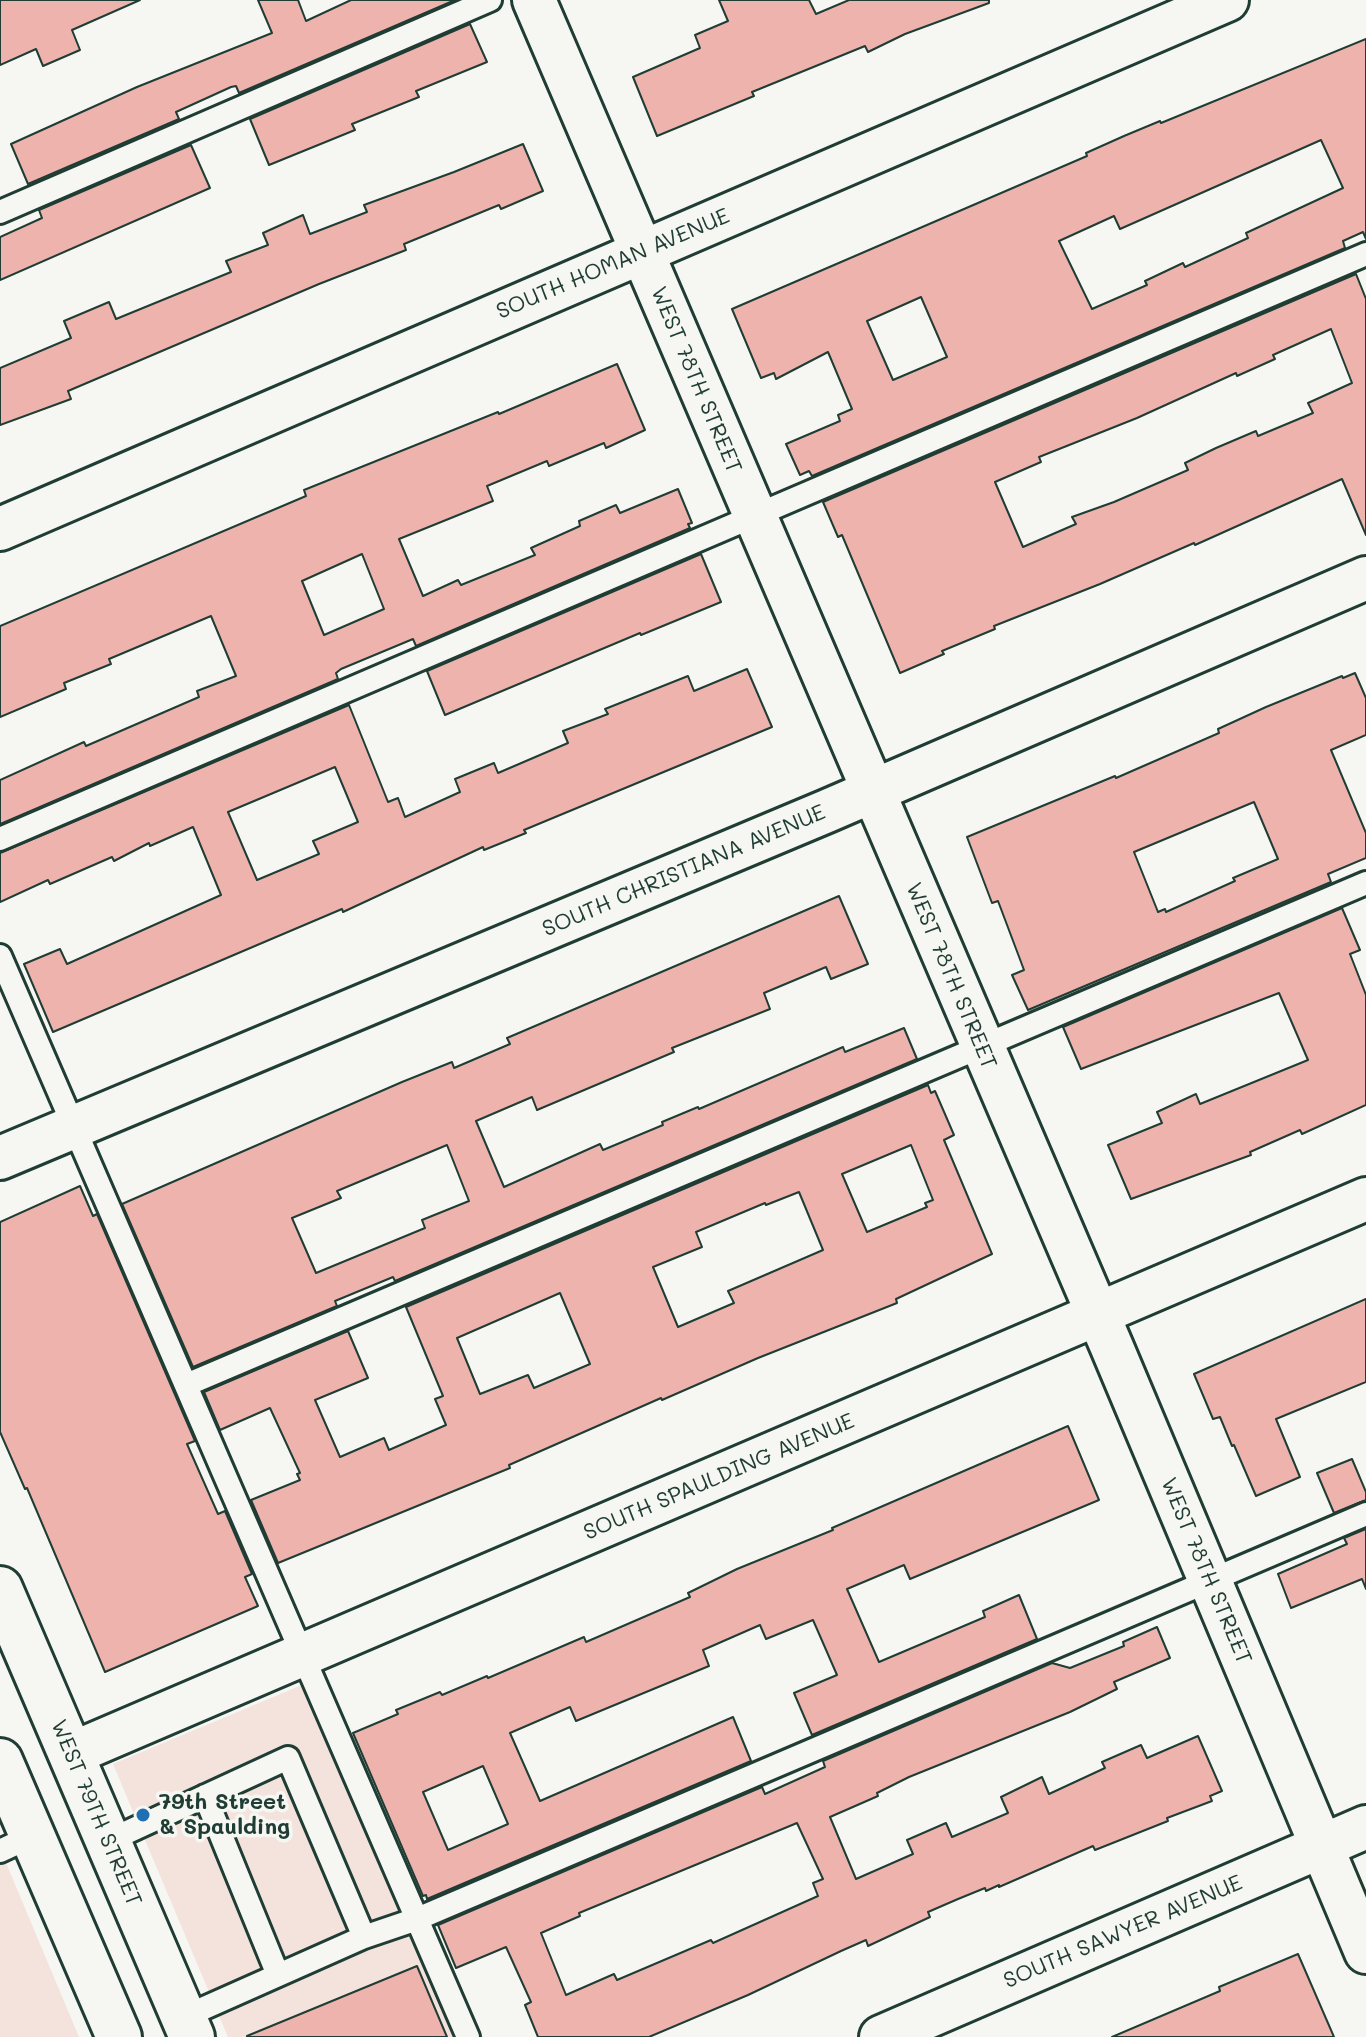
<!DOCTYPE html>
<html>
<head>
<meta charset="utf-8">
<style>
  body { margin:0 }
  canvas { display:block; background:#f6f6f2 }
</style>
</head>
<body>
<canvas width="1366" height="2037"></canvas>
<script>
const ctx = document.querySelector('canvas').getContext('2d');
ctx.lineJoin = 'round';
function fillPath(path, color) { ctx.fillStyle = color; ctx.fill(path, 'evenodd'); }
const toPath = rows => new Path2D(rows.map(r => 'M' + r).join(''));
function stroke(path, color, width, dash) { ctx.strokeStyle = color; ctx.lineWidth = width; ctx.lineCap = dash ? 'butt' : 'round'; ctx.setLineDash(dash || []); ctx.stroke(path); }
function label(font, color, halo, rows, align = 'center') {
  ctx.font = font + ' Mali,sans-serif'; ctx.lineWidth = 7; ctx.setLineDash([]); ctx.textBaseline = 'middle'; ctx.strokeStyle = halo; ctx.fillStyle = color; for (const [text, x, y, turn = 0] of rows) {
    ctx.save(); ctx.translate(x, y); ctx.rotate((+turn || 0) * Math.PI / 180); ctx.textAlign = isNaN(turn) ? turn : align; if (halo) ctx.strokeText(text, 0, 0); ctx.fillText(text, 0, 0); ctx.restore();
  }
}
const built = toPath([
  [314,1680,468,2037,228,2037,113,1764],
  [0,1851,1,1851,79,2037,0,2037]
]);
const building = toPath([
  [0,0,140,0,72,30,80,50,43,66,36,49,0,65,0,0],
  [258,0,298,0,306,21,351,0,455,0,239,93,236,86,231,87,176,112,179,119,28,184,11,144,137,87,272,33,258,0],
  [719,0,809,0,816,14,849,0,989,0,989,3,905,34,868,52,865,46,752,92,754,96,657,136,633,77,700,48,695,35,728,21,719,0],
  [470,24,487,62,416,91,419,97,352,124,355,130,269,165,250,119,470,24],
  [1366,39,1366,239,1363,232,1343,241,1345,248,812,476,809,471,800,475,786,444,840,421,838,415,852,409,828,352,776,379,774,373,761,378,732,309,1087,156,1086,153,1124,136,1160,121,1161,123,1366,39],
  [1321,140,1343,188,1246,233,1248,238,1185,267,1183,263,1145,281,1147,285,1092,309,1059,241,1114,216,1120,229,1321,140],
  [921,297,947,357,893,380,867,321,921,297],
  [523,144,543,191,501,209,499,205,404,244,406,250,319,284,68,391,71,399,0,425,0,368,71,338,64,321,109,302,116,319,231,272,226,261,268,245,263,233,303,215,310,234,367,212,364,205,454,172,523,144],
  [191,145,210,188,0,280,0,237,42,218,39,210,191,145],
  [1356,274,1366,299,1366,535,1342,479,1195,545,1194,543,1100,584,994,626,995,629,942,651,944,654,900,673,842,535,838,537,823,502,1356,274],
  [1331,329,1352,383,1308,403,1313,413,1258,436,1256,431,1216,448,1185,463,1188,470,1114,502,1072,517,1076,524,1023,547,995,482,1041,462,1039,457,1137,418,1236,373,1237,376,1275,359,1273,355,1331,329],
  [617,364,645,430,606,448,604,443,549,466,547,461,487,486,493,501,399,539,423,596,458,580,461,585,535,555,531,548,580,526,579,521,616,505,620,513,678,489,692,523,688,524,690,528,416,646,413,639,341,669,336,673,338,679,0,824,0,780,84,742,86,746,199,697,197,691,236,676,211,616,109,659,111,664,64,683,66,689,0,717,0,626,306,496,304,490,498,412,499,414,617,364],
  [362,554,384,609,324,635,302,581,362,554],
  [701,554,721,602,641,635,640,633,445,715,427,671,701,554],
  [747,669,772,727,524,830,526,833,484,850,483,847,343,912,342,909,269,940,53,1032,24,964,60,949,67,964,221,895,193,827,150,846,149,843,114,861,112,857,50,884,48,880,0,902,0,853,349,705,388,802,398,798,405,817,460,792,455,779,494,763,498,773,568,743,563,731,608,714,605,709,688,676,694,691,747,669],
  [335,767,358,822,313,841,319,854,257,880,228,812,335,767],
  [1355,673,1366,698,1366,735,1331,750,1366,833,1366,858,1328,874,1331,882,1028,1010,1012,975,1024,970,998,901,992,903,967,837,1115,776,1116,778,1219,733,1218,729,1266,707,1342,676,1343,678,1355,673],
  [1254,802,1278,859,1233,878,1235,881,1166,912,1165,909,1158,912,1134,852,1254,802],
  [839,896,868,964,831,979,826,967,764,993,770,1009,672,1048,674,1052,537,1110,532,1097,476,1121,504,1187,600,1144,603,1150,663,1125,662,1122,698,1107,699,1109,843,1047,845,1052,904,1028,917,1059,395,1281,393,1277,335,1301,337,1306,193,1367,122,1204,402,1082,452,1062,454,1068,510,1044,507,1038,839,896],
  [447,1145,469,1201,422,1220,425,1228,316,1273,292,1218,341,1198,337,1191,447,1145],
  [1342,908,1360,950,1350,954,1366,995,1366,1105,1302,1134,1300,1130,1250,1152,1251,1155,1131,1199,1108,1145,1162,1123,1157,1112,1196,1094,1200,1104,1308,1060,1279,993,1081,1069,1063,1027,1342,908],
  [928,1085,931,1093,935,1091,954,1135,944,1140,992,1254,896,1299,897,1303,758,1358,662,1400,661,1398,509,1465,510,1468,278,1563,251,1500,300,1480,297,1474,300,1473,270,1408,220,1430,204,1392,348,1331,368,1378,315,1400,340,1457,384,1438,389,1450,446,1425,435,1399,443,1396,406,1307,928,1085],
  [911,1145,933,1200,925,1203,927,1207,867,1232,842,1174,911,1145],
  [799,1192,823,1250,728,1291,734,1303,678,1327,653,1267,702,1247,696,1232,765,1203,766,1205,799,1192],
  [560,1293,590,1364,534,1388,528,1375,480,1394,457,1338,560,1293],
  [80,1186,93,1216,97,1214,195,1441,187,1444,218,1514,225,1511,252,1574,245,1577,258,1606,105,1672,27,1488,25,1489,0,1432,0,1222,80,1186],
  [1366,1299,1366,1382,1276,1419,1300,1477,1256,1496,1234,1445,1232,1446,1220,1417,1213,1419,1194,1374,1366,1299],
  [1068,1426,1099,1500,910,1579,904,1565,847,1589,879,1662,985,1617,983,1611,1019,1595,1037,1639,812,1735,794,1693,837,1675,813,1620,766,1639,760,1625,703,1650,709,1666,576,1721,570,1707,510,1733,540,1801,733,1717,751,1761,427,1899,426,1895,423,1896,353,1733,398,1714,396,1710,440,1692,442,1695,487,1676,488,1678,584,1637,586,1642,690,1597,688,1593,737,1569,833,1530,832,1528,1068,1426],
  [483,1766,508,1824,448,1850,423,1792,483,1766],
  [1352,1459,1366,1492,1366,1500,1334,1513,1317,1473,1352,1459],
  [1366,1529,1366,1589,1362,1579,1291,1608,1278,1574,1347,1544,1344,1538,1366,1529],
  [1157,1627,1170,1658,1114,1682,1117,1689,1070,1712,909,1777,877,1793,878,1796,830,1817,856,1879,913,1854,907,1840,946,1823,952,1837,1008,1813,1001,1797,1042,1777,1049,1794,1105,1768,1102,1762,1141,1745,1147,1758,1198,1736,1222,1791,1210,1796,1212,1801,1167,1818,1168,1821,1095,1850,1093,1846,999,1887,999,1885,986,1891,985,1888,958,1899,928,1912,930,1917,868,1946,866,1940,841,1951,748,1995,649,2037,538,2037,525,2005,531,2002,506,1947,456,1968,438,1925,762,1787,765,1794,825,1767,823,1761,1052,1663,1070,1668,1124,1646,1123,1642,1157,1627],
  [797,1823,823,1879,813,1883,818,1896,713,1943,711,1940,617,1980,614,1974,566,1995,541,1933,580,1916,579,1913,797,1823],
  [1298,1954,1334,2037,1112,2037,1220,1991,1219,1987,1298,1954],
  [417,1966,447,2037,247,2037,247,2036,417,1966]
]);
const service = toPath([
  [0,212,490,0],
  [0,839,1366,254],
  [0,956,468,2037],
  [186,1385,1366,883],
  [205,1796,278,1975],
  [108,1841,288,1758,364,1937],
  [0,1851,32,1836],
  [184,2017,364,1937,417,1919,1366,1514]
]);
const minor = toPath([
  [534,0,1111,1345,1366,1952],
  [0,529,1227,0],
  [0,1158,827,811,1366,578],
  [71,1754,1366,1199],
  [881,2037,1366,1827]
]);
const secondary = toPath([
  [0,1589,192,2037],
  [0,1761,119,2037]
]);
const markers = [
  [143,1815,8,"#1f6fb2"]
];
const streetNames = [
  ["SOUTH HOMAN AVENUE",613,264,-23],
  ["WEST 78TH STREET",696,380,67],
  ["SOUTH CHRISTIANA AVENUE",684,871,-23],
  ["WEST 78TH STREET",951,976,67],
  ["SOUTH SPAULDING AVENUE",719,1477,-23],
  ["WEST 78TH STREET",1206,1571,67],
  ["WEST 79TH STREET",96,1813,67],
  ["SOUTH SAWYER AVENUE",1123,1932,-23]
];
const poiNames = [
  ["79th Street",159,1802],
  ["& Spaulding",159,1827]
];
fillPath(built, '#f4e2dd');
fillPath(building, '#eeb3ac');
stroke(building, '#1f3d34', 2);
stroke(service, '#1f3d34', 28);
stroke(minor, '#1f3d34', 48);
stroke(secondary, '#1f3d34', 50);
stroke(service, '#f6f6f2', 22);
stroke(minor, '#f6f6f2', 42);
stroke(secondary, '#f6f6f2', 44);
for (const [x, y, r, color] of markers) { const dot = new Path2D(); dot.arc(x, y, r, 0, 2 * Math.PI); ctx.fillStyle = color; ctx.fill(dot); stroke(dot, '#f6f6f2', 3); }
label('22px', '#1f3d34', '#f6f6f2', streetNames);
label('bold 22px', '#1f3d34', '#f6f6f2', poiNames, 'left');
</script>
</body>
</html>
